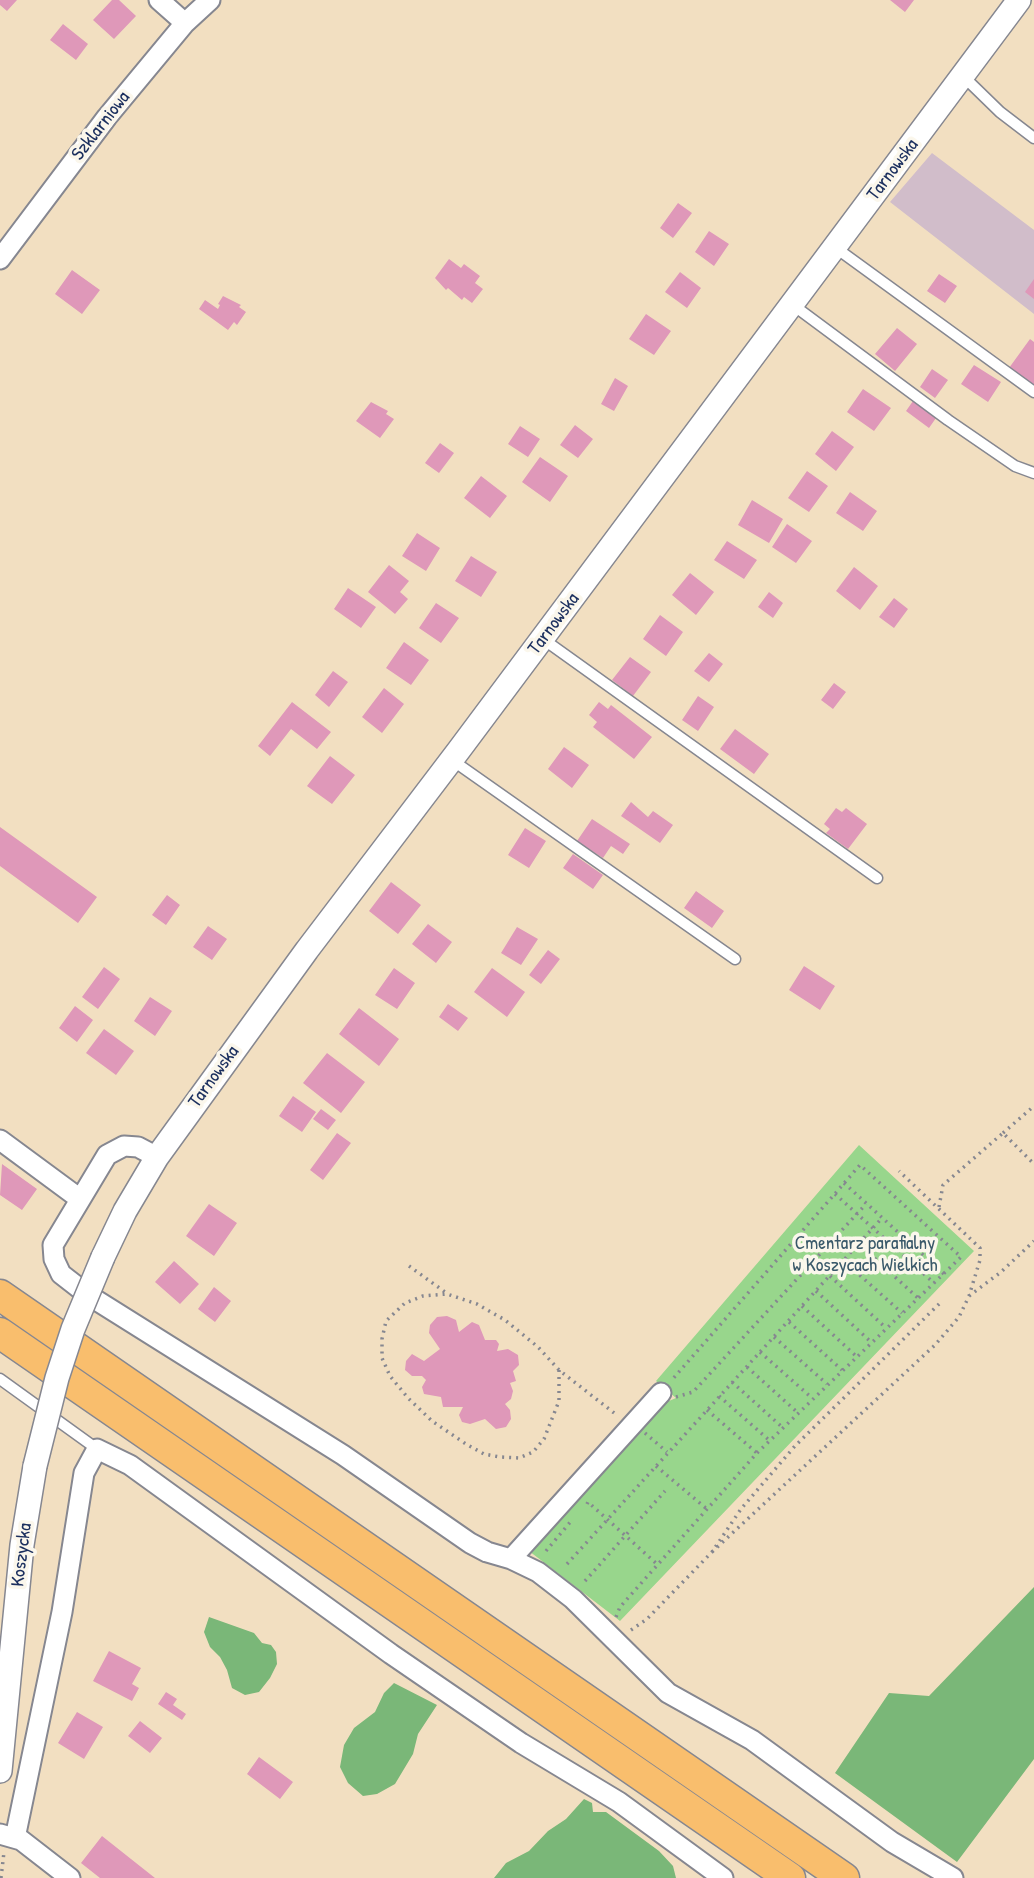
<!DOCTYPE html>
<html>
<head>
<meta charset="utf-8">
<style>
  body { margin:0 }
  canvas { display:block; background:#f2dfc1 }
</style>
</head>
<body>
<canvas width="1034" height="1878"></canvas>
<script>
const ctx = document.querySelector('canvas').getContext('2d');
ctx.lineJoin = 'round';
function fillPath(path, color) { ctx.fillStyle = color; ctx.fill(path, 'evenodd'); }
const toPath = rows => new Path2D(rows.map(r => 'M' + r).join(''));
function stroke(path, color, width, dash) { ctx.strokeStyle = color; ctx.lineWidth = width; ctx.lineCap = dash ? 'butt' : 'round'; ctx.setLineDash(dash || []); ctx.stroke(path); }
function label(font, color, halo, rows, align = 'center') {
  ctx.font = font + ' "Patrick Hand",sans-serif'; ctx.lineWidth = 7; ctx.setLineDash([]); ctx.textBaseline = 'middle'; ctx.strokeStyle = halo; ctx.fillStyle = color; for (const [text, x, y, turn = 0] of rows) {
    ctx.save(); ctx.translate(x, y); ctx.rotate((+turn || 0) * Math.PI / 180); ctx.textAlign = isNaN(turn) ? turn : align; if (halo) ctx.strokeText(text, 0, 0); ctx.fillText(text, 0, 0); ctx.restore();
  }
}
const industrial = toPath([
  [932,153,1034,230,1034,314,890,202]
]);
const green = toPath([
  [859,1145,974,1251,620,1621,529,1551,662,1404,676,1398,656,1381]
]);
const forest = toPath([
  [1034,1587,1034,1759,957,1862,835,1773,889,1693,929,1696],
  [209,1617,254,1633,262,1643,271,1645,276,1652,277,1664,270,1678,259,1692,245,1695,232,1688,227,1670,220,1657,210,1647,204,1632],
  [394,1683,437,1705,418,1734,413,1754,395,1784,377,1794,363,1796,348,1783,340,1767,344,1745,354,1728,375,1712,384,1693],
  [584,1799,592,1803,593,1812,606,1812,659,1851,673,1866,676,1878,494,1878,506,1863,529,1851,548,1831,566,1819]
]);
const building = toPath([
  [0,0,17,0,7,11,0,5],
  [112,0,119,0,136,16,114,39,93,20],
  [890,0,914,0,905,12],
  [63,24,88,44,76,60,50,40],
  [678,203,692,213,673,238,660,228],
  [709,231,729,244,714,266,695,252],
  [449,259,461,268,464,264,480,276,475,283,483,289,472,303,464,297,462,300,448,288,446,290,435,278],
  [72,270,100,290,82,314,55,294],
  [680,272,701,288,687,308,665,292],
  [939,274,957,286,945,303,927,291],
  [1034,279,1034,299,1025,292],
  [223,296,241,305,239,307,246,312,237,325,234,322,228,330,199,309,205,300,218,309,220,305,218,304],
  [646,314,671,331,654,355,629,339],
  [897,328,917,344,895,371,875,354],
  [1030,339,1034,342,1034,387,1009,368],
  [974,365,1001,382,988,402,961,384],
  [932,369,948,380,935,398,920,387],
  [615,378,628,386,614,411,601,404],
  [863,389,891,408,874,431,847,412],
  [913,401,936,418,929,428,906,411],
  [371,402,388,411,386,414,394,419,380,438,356,421],
  [575,425,593,439,578,458,560,445],
  [520,426,540,439,528,457,508,444],
  [832,431,854,447,836,471,815,454],
  [440,443,454,453,439,473,425,463],
  [540,457,568,476,550,502,522,482],
  [807,471,828,486,809,512,788,498],
  [481,476,507,496,490,518,464,498],
  [850,492,877,511,863,531,836,513],
  [752,500,783,519,769,543,738,525],
  [787,524,812,541,796,563,772,547],
  [417,533,440,548,426,571,402,556],
  [727,541,757,560,744,579,714,560],
  [471,556,497,572,481,597,455,581],
  [389,565,409,581,400,592,408,599,395,614,368,592],
  [854,567,878,586,860,610,836,591],
  [690,573,714,592,696,615,672,595],
  [348,588,376,607,361,628,334,609],
  [769,592,783,603,773,618,758,607],
  [894,598,908,609,894,628,879,617],
  [436,603,459,618,441,643,419,628],
  [660,615,683,632,666,656,643,639],
  [404,642,429,660,411,685,386,668],
  [709,653,723,664,709,682,694,671],
  [630,657,651,672,633,696,612,680],
  [333,671,348,682,329,707,315,695],
  [834,683,846,692,833,709,821,700],
  [384,688,404,704,382,733,362,717],
  [698,696,714,707,698,731,682,720],
  [292,702,331,732,317,749,291,729,270,756,258,746],
  [599,702,608,709,611,705,652,737,634,759,593,727,597,722,589,715],
  [735,729,769,754,754,774,720,749],
  [564,747,589,765,572,788,548,769],
  [330,756,355,775,332,804,307,786],
  [631,802,648,817,653,811,673,825,660,843,621,816],
  [836,808,842,812,846,808,867,824,848,849,826,833,830,829,824,824],
  [592,819,630,844,623,854,611,846,603,858,577,841],
  [0,827,97,897,78,923,0,866],
  [525,828,546,841,529,868,508,855],
  [573,854,603,875,593,889,563,868],
  [391,882,421,905,398,934,369,911],
  [696,891,724,911,712,928,684,908],
  [167,895,180,905,166,925,152,915],
  [428,924,452,942,436,963,412,944],
  [208,926,227,939,212,960,193,947],
  [517,927,538,939,521,965,501,953],
  [548,950,560,959,541,984,529,975],
  [804,966,835,986,820,1010,789,990],
  [104,967,120,979,98,1009,82,997],
  [394,968,415,983,397,1009,375,995],
  [492,968,525,992,507,1017,474,992],
  [150,997,172,1011,155,1036,134,1021],
  [448,1004,468,1018,458,1031,439,1017],
  [75,1006,93,1020,77,1042,59,1028],
  [359,1008,399,1039,379,1066,339,1034],
  [104,1029,134,1051,116,1075,86,1053],
  [327,1053,365,1082,341,1113,303,1083],
  [293,1096,316,1112,302,1132,279,1116],
  [321,1109,336,1120,328,1130,313,1119],
  [337,1133,351,1143,323,1180,310,1170],
  [2,1164,37,1189,22,1210,0,1195],
  [209,1204,237,1223,214,1256,186,1236],
  [174,1261,199,1284,180,1304,155,1282],
  [214,1287,231,1301,215,1322,198,1309],
  [447,1316,456,1320,459,1332,472,1322,479,1325,485,1340,496,1340,499,1344,497,1351,508,1349,518,1355,519,1365,513,1371,516,1381,510,1383,513,1391,511,1399,505,1404,510,1410,511,1419,506,1427,496,1429,485,1419,470,1424,462,1422,459,1415,463,1407,443,1407,441,1397,424,1394,422,1387,426,1380,422,1376,412,1376,405,1370,406,1361,412,1354,424,1361,440,1349,429,1333,430,1325,437,1317],
  [109,1651,141,1668,132,1684,139,1688,132,1701,93,1681],
  [166,1692,177,1699,173,1705,186,1714,182,1720,158,1704],
  [77,1712,103,1727,84,1759,58,1743],
  [140,1721,162,1738,150,1753,128,1736],
  [259,1757,293,1782,280,1799,247,1774],
  [102,1836,131,1859,155,1878,100,1878,81,1863]
]);
const path = toPath([
  [1003,1133,1034,1106],
  [844,1183,944,1274],
  [835,1194,934,1283],
  [939,1207,943,1185,1003,1133,1034,1164],
  [859,1244,918,1298],
  [844,1261,902,1313],
  [409,1266,445,1292],
  [830,1276,886,1328],
  [816,1291,871,1342],
  [969,1296,1001,1272,1034,1241],
  [802,1306,856,1356],
  [789,1322,842,1370],
  [774,1337,827,1384],
  [760,1352,812,1398],
  [747,1367,797,1412],
  [559,1370,559,1401,544,1439,533,1452,519,1458,500,1457,484,1454,466,1444,432,1421,408,1398,390,1376,382,1358,382,1339,386,1321,405,1303,423,1296,447,1294,477,1304,505,1320,538,1347,559,1370,618,1416],
  [732,1382,782,1427],
  [719,1396,769,1440],
  [676,1397,693,1392,866,1204],
  [707,1410,757,1453],
  [645,1433,667,1452],
  [656,1466,708,1510],
  [587,1504,588,1502,658,1565],
  [546,1551,572,1520],
  [712,1552,935,1345,959,1317,969,1296,980,1260,980,1248,899,1171],
  [567,1564,882,1218],
  [585,1581,665,1491],
  [616,1617,620,1607,757,1453,961,1257,860,1165,671,1381],
  [631,1630,647,1619,712,1552,741,1509,795,1446,940,1303],
  [1,1878,4,1852]
]);
const service = toPath([
  [963,76,1000,112,1034,138],
  [836,248,1034,392],
  [793,305,948,420,1015,466,1034,473],
  [543,639,877,878],
  [452,760,735,959],
  [0,1379,97,1449]
]);
const minor = toPath([
  [159,0,185,23],
  [0,259,107,117,185,23,210,0],
  [0,1140,80,1199],
  [157,1157,138,1147,124,1146,107,1155,53,1245,54,1259,61,1274,88,1295,343,1455,470,1543,487,1552,511,1559,661,1393],
  [511,1559,538,1572,573,1599,668,1693,752,1740,892,1842,953,1878],
  [0,1834,21,1840,70,1878],
  [15,1838,62,1612,84,1473,97,1449,130,1465,391,1654,521,1743,619,1802,723,1878]
]);
const tertiary = toPath([
  [103,1257,125,1211,157,1157,307,950,459,750,1019,0],
  [0,1771,22,1545,35,1466]
]);
const primary = toPath([
  [0,1295,844,1878],
  [0,1333,790,1878]
]);
const tertiaryBridge = toPath([
  [35,1466,57,1378,73,1329,103,1257]
]);
const streetNames = [
  ["Szklarniowa",101,126,-52],
  ["Tarnowska",893,170,-53],
  ["Tarnowska",554,624,-53],
  ["Tarnowska",214,1077,-54],
  ["Koszycka",22,1555,-83]
];
const parkNames = [
  ["Cmentarz parafialny",865,1244],
  ["w Koszycach Wielkich",865,1266]
];
fillPath(industrial, '#d1bdca');
fillPath(green, '#98d68c');
fillPath(forest, '#7ab778');
fillPath(building, '#df98b9');
stroke(service, '#868790', 13);
stroke(minor, '#868790', 23);
stroke(tertiary, '#868790', 26);
stroke(primary, '#868790', 33);
stroke(path, '#868790', 3.5, [2, 5]);
stroke(service, '#fff', 10);
stroke(minor, '#fff', 19);
stroke(tertiary, '#fff', 23);
stroke(primary, '#f9be6d', 30);
stroke(tertiaryBridge, '#868790', 26, []);
stroke(tertiaryBridge, '#fff', 23);
label('19px', '#1b2f5e', '#fbf7ec', streetNames);
label('19px', '#3a596a', '#fbf7ec', parkNames);
</script>
</body>
</html>
